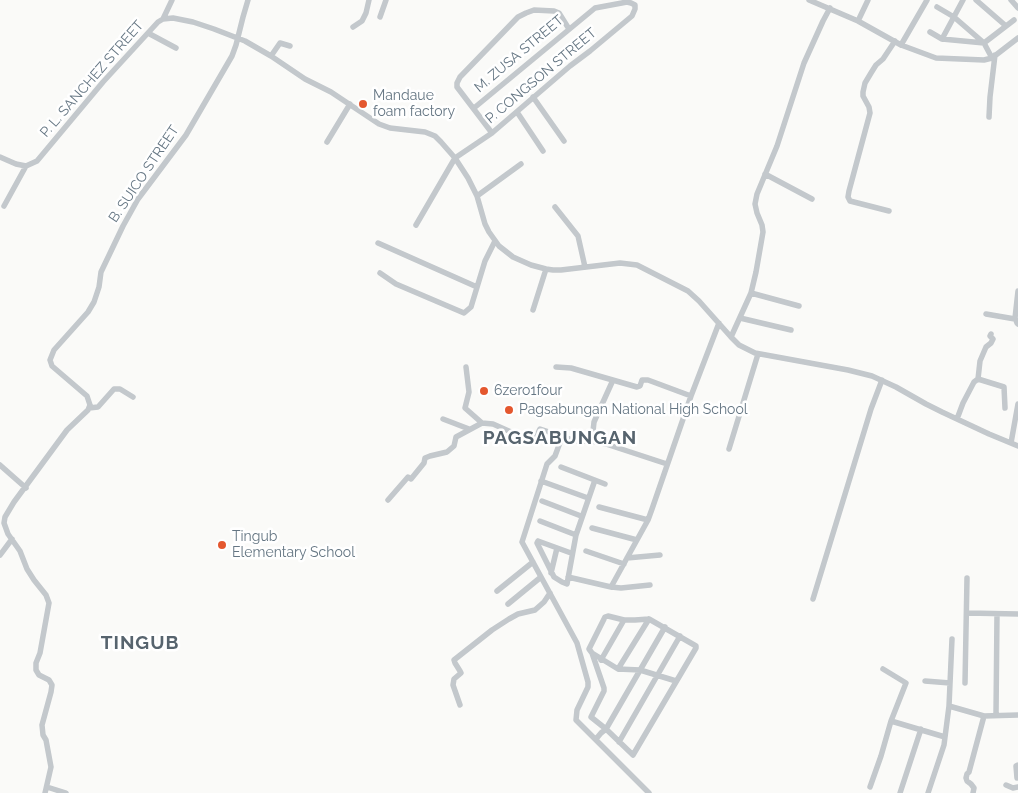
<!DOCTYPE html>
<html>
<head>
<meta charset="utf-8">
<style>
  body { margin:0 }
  canvas { display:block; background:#fafaf8 }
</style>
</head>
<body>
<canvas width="1018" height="793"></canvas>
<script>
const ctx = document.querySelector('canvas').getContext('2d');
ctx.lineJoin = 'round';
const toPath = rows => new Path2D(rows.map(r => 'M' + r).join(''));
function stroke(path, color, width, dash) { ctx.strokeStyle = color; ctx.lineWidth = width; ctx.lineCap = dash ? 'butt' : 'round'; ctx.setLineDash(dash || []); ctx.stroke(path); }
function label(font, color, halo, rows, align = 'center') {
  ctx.font = font + ' Raleway,sans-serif'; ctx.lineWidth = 5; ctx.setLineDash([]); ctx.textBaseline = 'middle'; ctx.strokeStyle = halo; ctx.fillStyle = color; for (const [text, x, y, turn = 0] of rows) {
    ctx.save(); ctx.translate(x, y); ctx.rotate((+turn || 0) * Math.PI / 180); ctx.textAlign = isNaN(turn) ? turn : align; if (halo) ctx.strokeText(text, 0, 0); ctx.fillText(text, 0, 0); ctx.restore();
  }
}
const minor = toPath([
  [809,0,858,21,901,45,936,58,984,60,992,58,1018,38],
  [976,0,1006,26],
  [1011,0,1018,8],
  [937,7,954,17,984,43,1014,20],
  [380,17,386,0],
  [163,19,172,0],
  [858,21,868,0],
  [353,27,362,21,366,13,369,0],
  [930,32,942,39,984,43,992,58],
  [148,33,176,48],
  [942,39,963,0],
  [901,45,927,0],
  [271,56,280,43,290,46],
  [533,97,564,141],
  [517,112,543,151],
  [989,117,990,97,995,55],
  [492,133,457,87,457,83,460,77,518,17,526,13,534,10,554,11,559,13,569,29],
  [327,142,350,104],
  [0,157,16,164,26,166,37,161,103,82,158,22,163,19,173,18,193,22,214,29,245,41,271,56,305,79,331,92,379,124,390,128,425,132,435,136,441,142,455,158,468,178,477,196,485,224,489,232,499,246,513,257,531,265,546,269,553,270,561,270,620,263,637,265,688,291,699,301,731,337,739,345,755,353,848,370,872,376,896,387,926,404,942,412,989,434,1018,446],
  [765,174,812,199],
  [477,196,521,164],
  [4,206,26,166],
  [555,207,578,236,585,267],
  [889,211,850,201,848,197,849,191,870,113,869,107,863,96,863,92,865,83,871,73,876,65,883,59,895,41],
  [416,225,455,158,492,133,570,66,590,51,632,16,635,9,635,5,631,3,627,2,595,8,474,108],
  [378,243,477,287],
  [380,273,396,284,464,313,471,307,485,261,495,241],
  [1018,291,1015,318,1017,323,1018,324],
  [751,293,799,306],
  [533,310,546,269],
  [986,314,1015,319],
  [740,318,791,330],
  [731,337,751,293,756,272,763,232,762,225,757,213,755,204,757,194,777,146,804,63,823,21,830,8],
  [466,367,469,392,465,408,482,423],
  [556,367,571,368,637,387,640,386,642,380,648,380,691,396],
  [978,379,1004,387,1005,408],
  [89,408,98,407,114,389,120,389,133,397],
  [443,419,469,429],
  [957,419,963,403,974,382,978,379,980,361,986,347,991,343,993,339,990,336,991,334],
  [562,437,555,456,547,464,522,542,577,643,588,682,588,687,577,710,576,720,649,793],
  [592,441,594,422,613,380],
  [1011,443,1018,404],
  [729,449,758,354],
  [0,465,26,488],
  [561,467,605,484],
  [541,481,588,498],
  [388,500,408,477,411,479,424,463,425,458,430,456,447,452,454,446,456,437,482,423,493,424,529,440,535,440,540,429,576,441,592,441,606,444,667,464],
  [542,501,581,516],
  [599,507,648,520],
  [540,521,576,535],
  [592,528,637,540],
  [538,541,537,543,554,577,562,582,567,584,576,535,595,480],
  [538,541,571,553],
  [586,551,624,564],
  [0,555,12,539],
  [627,558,660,555],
  [551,573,557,548],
  [568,577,611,587,621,588,650,585],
  [611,587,648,520,652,509,691,396,719,323],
  [497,591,533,562],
  [813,599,871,409,882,380],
  [508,604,541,577],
  [967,613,1018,614],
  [592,653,604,688,604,691,591,717,606,729,633,755,696,648,696,646,649,619,635,620,624,620,608,616,605,617,589,649,592,653,618,669,640,670,676,681],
  [601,660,624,620],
  [618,669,649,619],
  [925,681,950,683],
  [965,683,967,578],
  [460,705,453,685,454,679,461,673,460,671,455,663,454,660,492,630,509,619,518,614,535,610,544,602,550,593],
  [949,706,984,716,1018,715],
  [996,715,997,614],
  [891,721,945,737],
  [596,739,601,733,606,729,665,627],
  [619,742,680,636],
  [1017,778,1016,766,1018,765],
  [1006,785,1013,788,1018,787],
  [47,787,66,793],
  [870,787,881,756,891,721,906,683,883,669],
  [45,793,51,767,46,740,43,735,42,725,51,692,52,685,49,680,39,675,36,670,36,663,40,653,49,603,46,595,34,580,27,569,20,551,8,534,4,523,5,517,14,502,67,430,88,410,90,405,87,396,52,366,50,360,54,350,88,312,94,302,99,287,101,272,123,226,138,199,186,135,232,56,236,45,243,17,248,0],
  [900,793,921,729],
  [928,793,944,745,949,706,952,639],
  [973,793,974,788,971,784,967,781,966,778,967,774,969,772,984,716]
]);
const markers = [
  [363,104,5,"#e4572e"],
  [484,391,5,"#e4572e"],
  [509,410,5,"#e4572e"],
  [222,545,5,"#e4572e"]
];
const streetNames = [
  ["M. ZUSA STREET",519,54,-40],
  ["P. CONGSON STREET",541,76,-40],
  ["P. L. SANCHEZ STREET",92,79,-49],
  ["B. SUICO STREET",144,174,-56]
];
const poiNames = [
  ["Mandaue",373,96],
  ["foam factory",373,112],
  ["6zero1four",494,391],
  ["Pagsabungan National High School",519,410],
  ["Tingub",232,537],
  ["Elementary School",232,553]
];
const districtNames = [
  ["PAGSABUNGAN",560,438],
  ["TINGUB",140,643]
];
stroke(minor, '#c3c8cc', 5.5);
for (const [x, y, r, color] of markers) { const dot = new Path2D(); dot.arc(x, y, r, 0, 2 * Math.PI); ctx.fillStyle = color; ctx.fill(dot); stroke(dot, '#fff', 2); }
label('14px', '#657683', '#fff', streetNames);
label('14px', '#657683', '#fff', poiNames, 'left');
ctx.letterSpacing = '1px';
label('bold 19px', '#57646e', '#fff', districtNames);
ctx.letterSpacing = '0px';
</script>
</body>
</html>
